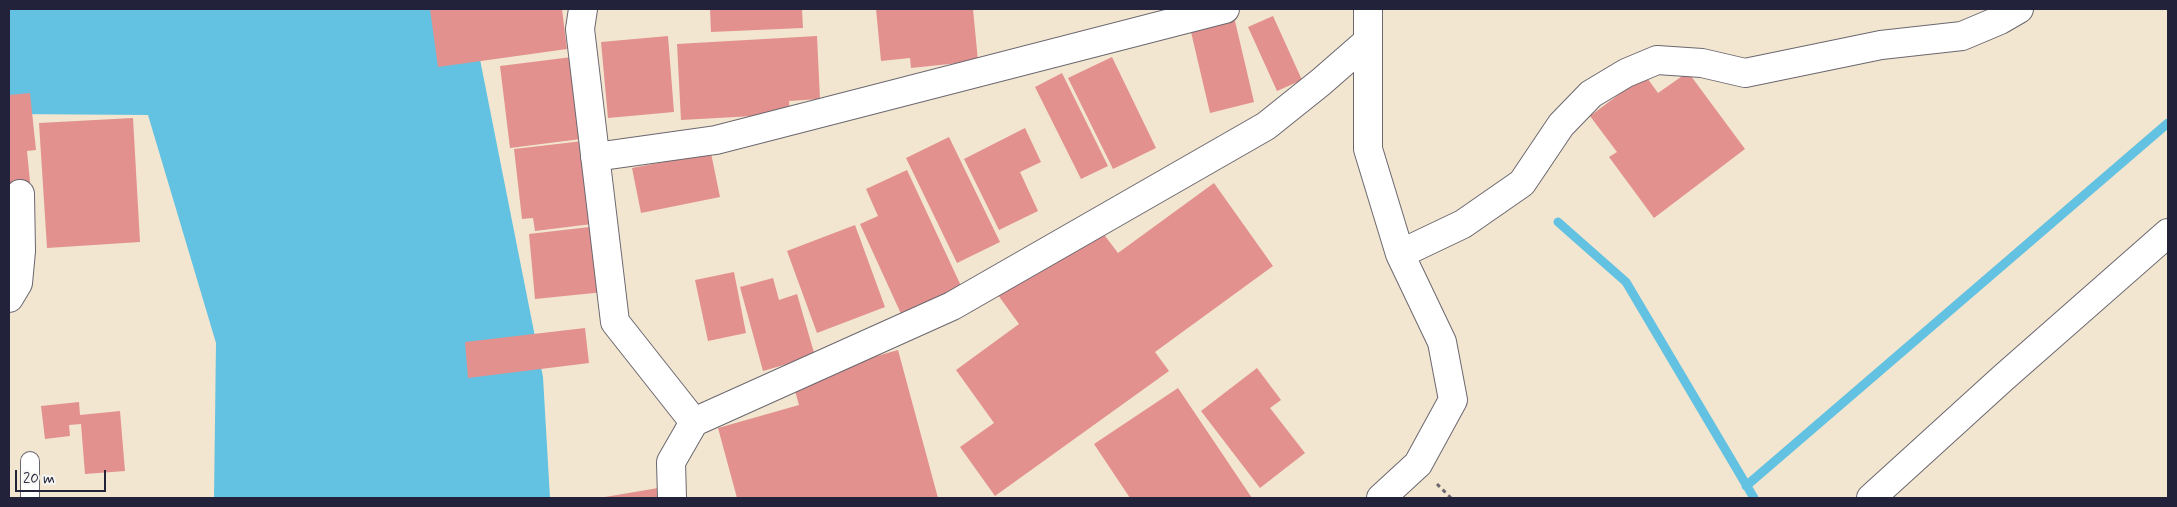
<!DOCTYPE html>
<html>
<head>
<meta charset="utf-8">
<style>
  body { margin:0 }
  #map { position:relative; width:2177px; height:507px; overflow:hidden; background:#f2e6d0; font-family:Mynerve,sans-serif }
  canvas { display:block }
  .frame { position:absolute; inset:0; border:10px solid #22223b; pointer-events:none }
  .scale { position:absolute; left:15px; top:470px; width:91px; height:22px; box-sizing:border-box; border:2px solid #22223b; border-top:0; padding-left:6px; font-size:15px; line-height:18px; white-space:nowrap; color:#22223b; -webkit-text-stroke:4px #f6f6f2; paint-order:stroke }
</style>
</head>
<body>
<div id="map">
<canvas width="2177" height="507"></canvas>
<div class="frame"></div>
<div class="scale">20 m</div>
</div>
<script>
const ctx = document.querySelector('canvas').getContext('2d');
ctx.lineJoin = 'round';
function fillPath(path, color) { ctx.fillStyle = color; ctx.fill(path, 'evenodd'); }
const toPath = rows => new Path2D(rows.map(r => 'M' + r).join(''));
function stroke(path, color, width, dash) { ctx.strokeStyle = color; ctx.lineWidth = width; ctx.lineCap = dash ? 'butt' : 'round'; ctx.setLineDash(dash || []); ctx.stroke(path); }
const water = toPath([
  [9,9,470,9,543,377,550,498,214,498,216,343,148,115,9,114]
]);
const stream = toPath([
  [1558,222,1626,282,1754,498],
  [1746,486,2168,123]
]);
const building = toPath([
  [430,9,562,9,567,49,438,67],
  [710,9,802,9,803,28,711,32],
  [876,9,973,9,978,61,911,68,910,58,881,61],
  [1273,16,1302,80,1277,91,1248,27],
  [1235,21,1254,102,1210,113,1191,32],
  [668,36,674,112,608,118,601,42],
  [817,36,820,99,789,101,790,114,681,120,677,44],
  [572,57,581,139,510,148,500,66],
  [1112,57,1156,148,1113,169,1068,78],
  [1688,72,1745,149,1654,218,1609,157,1617,152,1590,116,1645,75,1658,93],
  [1062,73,1108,166,1081,179,1035,87],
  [30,93,36,150,27,151,32,202,9,204,9,95],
  [133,118,140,242,47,248,39,123],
  [1025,128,1041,162,1020,172,1038,211,999,230,964,159],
  [949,137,1000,242,957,263,906,158],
  [583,141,592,224,535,231,533,218,522,219,514,149],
  [711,153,720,197,641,213,632,168],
  [907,170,962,288,902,316,860,224,878,216,866,189],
  [1214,183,1273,266,1155,352,1169,371,995,496,960,447,994,423,956,370,1019,324,998,295,1096,224,1118,253],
  [855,225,885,307,817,333,787,251],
  [598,226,604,292,535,299,529,234],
  [734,272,746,333,708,341,695,280],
  [773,278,779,300,797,294,815,356,763,371,740,287],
  [585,328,589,363,468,378,465,342],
  [898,350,938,498,737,498,718,428,799,405,792,380],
  [1257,368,1281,400,1270,408,1305,453,1260,488,1201,411],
  [1178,388,1252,498,1130,498,1094,444],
  [79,402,80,415,120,411,125,471,85,474,81,424,69,425,70,436,45,439,41,406],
  [664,487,665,498,606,498,605,497]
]);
const path = toPath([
  [1437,484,1451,498]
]);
const lane = toPath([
  [30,461,30,498]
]);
const street = toPath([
  [583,9,580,29,615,322,694,422,671,462,672,498],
  [1368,9,1368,149,1400,254,1442,342,1453,400,1418,464,1381,498],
  [595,157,716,140,1225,9],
  [1400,254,1463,224,1522,183,1561,125,1591,94,1626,73,1657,60,1702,63,1745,73,1881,45,1962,36,2000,20,2019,9],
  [9,298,18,283,21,251,20,194],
  [694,422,952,306,1266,126,1321,82,1368,41],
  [1871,498,2003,378,2168,233]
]);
fillPath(water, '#63c2e1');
stroke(stream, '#63c2e1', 9);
fillPath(building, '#e2918f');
stroke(lane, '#6b676f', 20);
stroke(street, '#6b676f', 30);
stroke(path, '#6b676f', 3, [4, 4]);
stroke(lane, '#fff', 18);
stroke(street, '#fff', 28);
</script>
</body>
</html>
